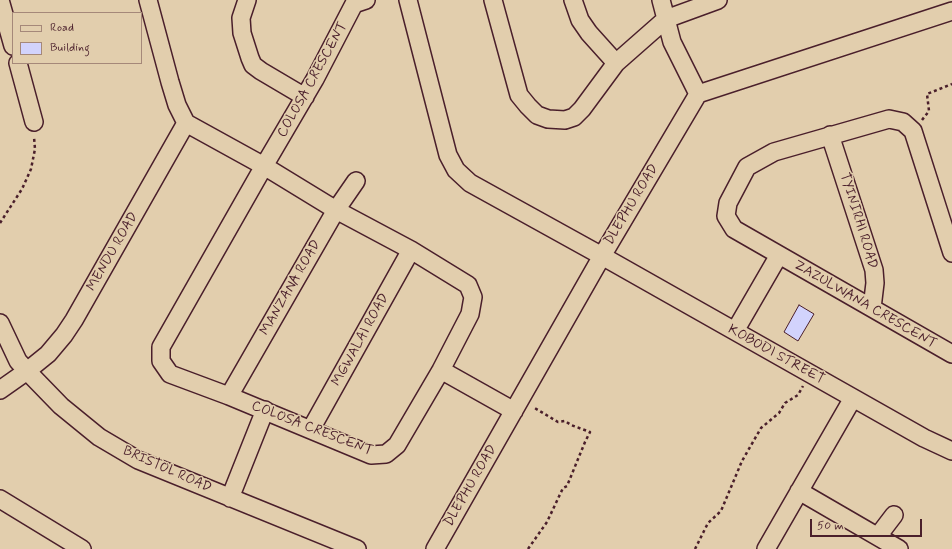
<!DOCTYPE html>
<html>
<head>
<meta charset="utf-8">
<style>
  body { margin:0 }
  #map { position:relative; width:952px; height:549px; overflow:hidden; background:#e2cead; font-family:Mynerve,sans-serif }
  canvas { display:block }
  .legend { position:absolute; left:12px; top:12px; width:130px; height:52px; box-sizing:border-box; background:#e2cead; border:1px solid #a58879; margin:0; padding:5px 7px; list-style:none; font-size:12px; color:#4a1f2b }
  .legend li { display:flex; align-items:center; gap:8px; height:20px }
  .legend b { width:20px; border:1px solid #a58879 }
  .scale { position:absolute; left:810px; top:519px; width:112px; height:18px; box-sizing:border-box; border:2px solid #4a1f2b; border-top:0; padding-left:5px; font-size:12px; line-height:14px; white-space:nowrap; color:#4a1f2b; -webkit-text-stroke:3px #e2cead; paint-order:stroke }
</style>
</head>
<body>
<div id="map">
<canvas width="952" height="549"></canvas>
<ul class="legend">
<li><b style="height:5px;background:#e2cead"></b>Road</li>
<li><b style="height:11px;background:#d2d3fc"></b>Building</li>
</ul>
<div class="scale">50 m</div>
</div>
<script>
const ctx = document.querySelector('canvas').getContext('2d');
ctx.lineJoin = 'round';
function fillPath(path, color) { ctx.fillStyle = color; ctx.fill(path, 'evenodd'); }
const toPath = rows => new Path2D(rows.map(r => 'M' + r).join(''));
function stroke(path, color, width, dash) { ctx.strokeStyle = color; ctx.lineWidth = width; ctx.lineCap = dash ? 'butt' : 'round'; ctx.setLineDash(dash || []); ctx.stroke(path); }
function label(font, color, halo, rows, align = 'center') {
  ctx.font = font + ' Mynerve,sans-serif'; ctx.lineWidth = 3; ctx.setLineDash([]); ctx.textBaseline = 'middle'; ctx.strokeStyle = halo; ctx.fillStyle = color; for (const [text, x, y, turn = 0] of rows) {
    ctx.save(); ctx.translate(x, y); ctx.rotate((+turn || 0) * Math.PI / 180); ctx.textAlign = isNaN(turn) ? turn : align; if (halo) ctx.strokeText(text, 0, 0); ctx.fillText(text, 0, 0); ctx.restore();
  }
}
const building = toPath([
  [799,305,814,314,798,341,784,332,799,305]
]);
const path = toPath([
  [922,120,929,111,927,94,952,84],
  [0,223,22,189,31,169,35,149,34,137],
  [528,549,547,522,563,488,567,486,585,442,590,432,571,425,565,421,558,422,533,407],
  [695,549,708,523,721,511,742,461,761,428,779,413,785,403,798,395,803,386]
]);
const minor = toPath([
  [0,0,13,46],
  [148,0,170,82,177,105,186,123,264,166,336,210,411,250,468,285,473,297,470,314,441,370,397,445,386,454,371,455,229,396,170,374,161,361,161,347,264,166,315,79,354,4,366,0],
  [247,0,241,18,242,33,250,58,253,65,261,71,305,97],
  [408,0,448,155,456,170,470,183,602,256,924,438,952,451],
  [493,0,519,95,528,106,537,115,548,119,565,120,574,117,582,109,616,63,666,19,718,0],
  [573,0,580,20,589,33,616,63],
  [661,0,672,42,698,94],
  [18,63,34,122],
  [830,135,874,270,875,283,872,308],
  [952,253,913,131,903,122,889,119,774,152,747,167,728,203,726,216,734,229,952,354],
  [0,323,18,361,27,371,61,406,99,437,138,460,357,549],
  [735,331,779,255],
  [441,370,514,411],
  [0,390,27,371,48,354,64,335,74,320,186,123],
  [229,396,336,210,356,181],
  [311,429,411,250],
  [799,491,899,549],
  [230,498,265,410],
  [0,499,82,549],
  [878,536,894,515],
  [435,549,602,256,698,94,952,11],
  [766,549,853,398]
]);
const streetNames = [
  ["COLOSA CRESCENT",313,80,-61],
  ["DLEPHU ROAD",632,205,-59],
  ["TYINIRHI ROAD",858,221,73],
  ["MENDU ROAD",113,252,-60],
  ["MANZANA ROAD",291,288,-60],
  ["ZAZULWANA CRESCENT",865,305,30],
  ["MGWALAI ROAD",361,340,-61],
  ["KOBODI STREET",776,355,29],
  ["COLOSA CRESCENT",312,429,21],
  ["BRISTOL ROAD",167,470,24],
  ["DLEPHU ROAD",471,486,-60]
];
fillPath(building, '#d2d3fc');
stroke(building, '#4a1f2b', 1);
stroke(minor, '#4a1f2b', 20);
stroke(path, '#4a1f2b', 2.5, [3, 3]);
stroke(minor, '#e2cead', 17);
label('14px', '#4a1f2b', '#e2cead', streetNames);
</script>
</body>
</html>
